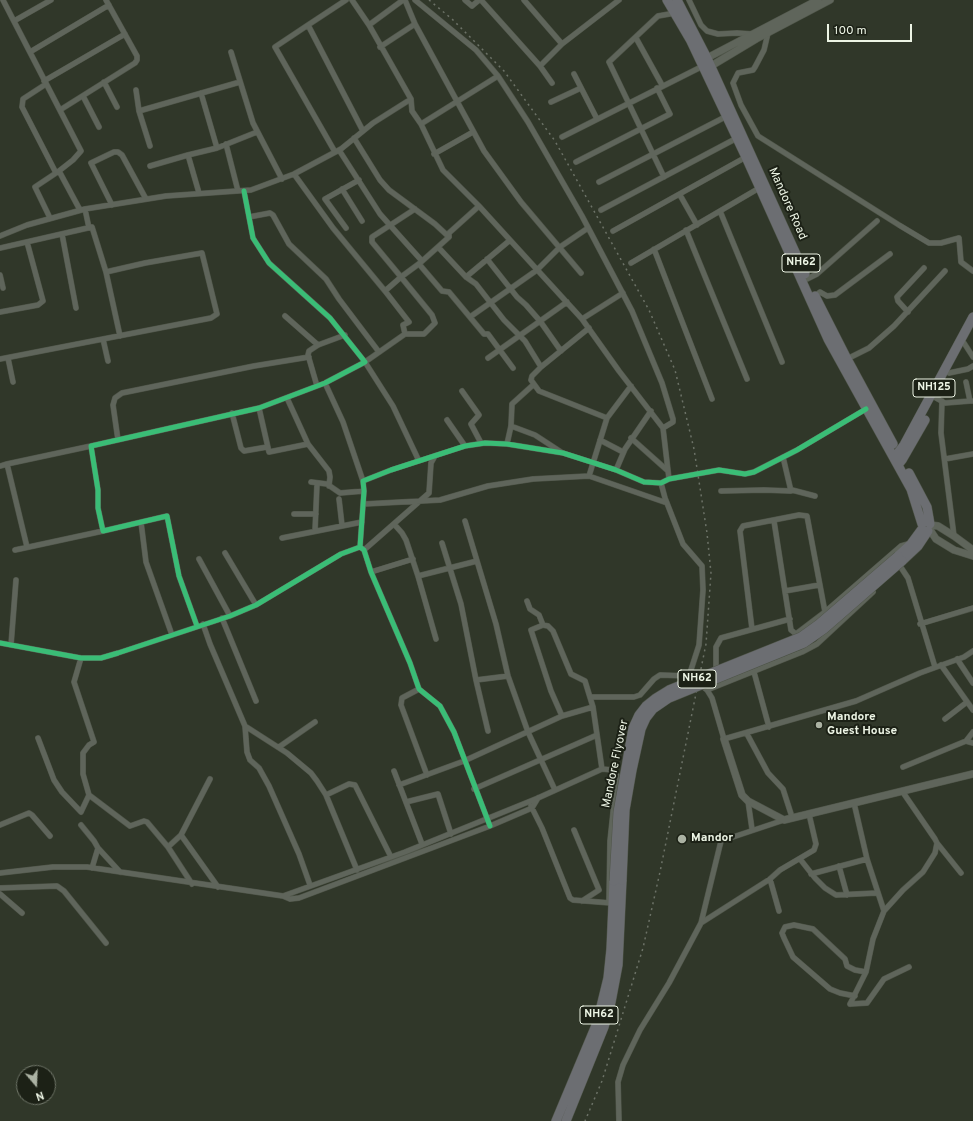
<!DOCTYPE html>
<html>
<head>
<meta charset="utf-8">
<style>
  body { margin:0 }
  #map { position:relative; width:973px; height:1121px; overflow:hidden; background:#303729; font-family:Overpass,sans-serif }
  canvas { display:block }
  .north { position:absolute; left:16px; top:1065px; width:40px; height:40px; box-sizing:border-box; background:#1c2116; border:1px solid #707669; border-radius:50%; rotate:161deg; font-size:11px; font-weight:700; line-height:16px; text-align:center; color:#edf5e5 }
  .north::after { content:''; display:block; margin:auto; width:14px; height:18px; background:#abb2a3; clip-path:polygon(50% 0,100% 100%,50% 72%,0 100%) }
  .scale { position:absolute; left:827px; top:24px; width:85px; height:18px; box-sizing:border-box; border:2px solid #edf5e5; border-top:0; padding-left:5px; font-size:12px; line-height:14px; white-space:nowrap; color:#edf5e5; -webkit-text-stroke:3px #1c2116; paint-order:stroke }
</style>
</head>
<body>
<div id="map">
<canvas width="973" height="1121"></canvas>
<div class="north">N</div>
<div class="scale">100 m</div>
</div>
<script>
const ctx = document.querySelector('canvas').getContext('2d');
ctx.lineJoin = 'round';
const toPath = rows => new Path2D(rows.map(r => 'M' + r).join(''));
function stroke(path, color, width, dash) { ctx.strokeStyle = color; ctx.lineWidth = width; ctx.lineCap = dash ? 'butt' : 'round'; ctx.setLineDash(dash || []); ctx.stroke(path); }
function label(font, color, halo, rows, align = 'center') {
  ctx.font = font + ' Overpass,sans-serif'; ctx.lineWidth = 4; ctx.setLineDash([]); ctx.textBaseline = 'middle'; ctx.strokeStyle = halo; ctx.fillStyle = color; for (const [text, x, y, turn = 0] of rows) {
    ctx.save(); ctx.translate(x, y); ctx.rotate((+turn || 0) * Math.PI / 180); ctx.textAlign = isNaN(turn) ? turn : align; if (halo) ctx.strokeText(text, 0, 0); ctx.fillText(text, 0, 0); ctx.restore();
  }
}
const street = toPath([
  [3,0,81,151,73,160,59,171,80,210],
  [346,0,308,25,363,131],
  [415,0,476,50,498,76,528,122,582,216,632,311,662,383,673,419,673,422,663,428],
  [465,0,472,6,479,0],
  [481,0,540,66,562,44],
  [524,0,562,44,619,0],
  [689,0,701,25,707,31,718,34,737,33,753,34],
  [14,21,51,0],
  [415,24,484,151,521,202,581,273],
  [308,25,275,47,335,152],
  [369,25,403,0],
  [768,33,764,50,755,67,753,70,738,73,733,83,741,105,758,136,899,225,929,243,941,243,959,238,961,262,973,271],
  [636,38,662,85],
  [380,47,415,24,405,0],
  [30,52,109,5],
  [231,52,253,123,282,179],
  [540,66,552,83],
  [574,74,597,119],
  [44,81,125,34],
  [104,82,117,107],
  [46,84,23,99,22,107,56,173,59,171],
  [136,90,139,111,240,82],
  [83,96,99,127],
  [411,99,412,111,421,124,443,170,479,206,582,319,619,371,663,428,669,479],
  [551,102,581,88],
  [60,110,135,63,137,60,137,56,106,0],
  [139,111,150,146],
  [421,124,498,76],
  [562,137,703,66],
  [354,138,380,180,389,190,435,224,449,237],
  [226,144,238,191],
  [217,148,257,132],
  [339,150,380,214,422,261],
  [434,154,473,132],
  [576,162,670,114,657,88],
  [150,166,188,155],
  [294,174,333,228,385,291,401,277,372,242,372,237,415,209],
  [664,177,609,62,658,16,675,13],
  [599,182,727,116],
  [342,189,362,221],
  [199,193,188,155,217,148,201,93],
  [680,195,697,225],
  [112,205,91,163,114,152,118,152,122,155,146,199],
  [85,209,89,228],
  [601,210,737,138],
  [720,211,782,362],
  [249,217,270,213,273,215,289,244,326,279,339,299,379,352],
  [50,218,35,187,56,173],
  [346,228,325,199,359,180],
  [686,230,747,379],
  [613,231,746,157],
  [62,234,76,308],
  [0,236,27,225,85,209,166,196,251,190,294,174,341,149,373,123,411,99,369,25,352,0],
  [438,247,466,277,476,284,504,320,525,341,541,367],
  [0,248,92,227,106,272,120,336],
  [654,249,712,399],
  [487,259,517,297,526,305,540,321,561,351],
  [631,263,761,187],
  [419,264,442,291,449,292,484,334,488,334,513,368],
  [0,275,3,288],
  [466,277,509,241],
  [807,279,817,274,877,221],
  [385,291,409,322,403,325,405,334],
  [815,296,820,292,827,296,835,295,890,254],
  [0,312,38,305,43,301,27,242],
  [908,312,898,301,897,297,924,268],
  [285,316,318,345],
  [470,317,537,270,560,247,588,228],
  [582,319,623,293],
  [589,328,541,367,532,376,531,380,539,391,607,418],
  [103,339,108,361],
  [964,343,973,357],
  [8,358,13,382],
  [488,358,567,302],
  [0,359,211,318,217,314,202,253,145,263,106,272],
  [847,359,869,348,894,326,945,271],
  [949,373,968,369,973,366],
  [966,382,970,401,972,401],
  [325,383,343,422,363,481],
  [317,386,308,355,309,351,318,345,345,335],
  [462,391,479,415,471,424,481,443],
  [287,398,308,444,329,471,330,477,329,486],
  [936,398,945,403,970,401],
  [942,401,941,433,954,536],
  [259,408,269,452,308,444],
  [232,413,241,448,244,451,267,447],
  [447,420,465,446],
  [511,426,535,435,561,452],
  [631,438,668,471],
  [118,440,113,405,115,398,122,393,254,366,309,357],
  [600,440,623,452],
  [507,444,511,426,512,404,533,385],
  [945,459,973,454],
  [419,461,393,406,365,362,405,334,424,334,435,323,432,315,401,277,420,263,449,237,449,233,479,206],
  [7,464,91,446],
  [0,466,7,464,27,547],
  [616,470,625,449,651,411],
  [589,476,607,418,631,386],
  [311,482,327,484,340,493,364,491],
  [661,483,665,498,683,544,702,566,703,590,699,645,689,676,707,690,712,698,724,739,856,701,920,673,964,657,973,651],
  [792,490,815,496],
  [721,491,764,490,791,491,783,457],
  [339,499,342,525],
  [364,504,440,500,488,486,533,479,589,476,667,503],
  [294,514,316,514],
  [465,521,496,624,508,676,528,732,555,790],
  [774,521,791,630,796,634,825,612,901,546,908,544],
  [141,522,146,562,172,635],
  [394,524,402,533,406,540,418,576,477,561],
  [315,531,317,484],
  [282,538,362,522],
  [442,543,461,604,476,680,508,676],
  [360,547,364,491,363,481,391,470,465,446,485,443,507,444,563,453,616,470,644,482,661,483,669,479,719,470,745,474,754,472,797,450,866,409],
  [15,550,103,531],
  [364,550,429,493,431,463,435,456],
  [225,553,256,605],
  [199,559,230,616],
  [900,566,908,578,935,667],
  [371,572,413,559],
  [418,576,436,639],
  [785,591,819,585],
  [527,601,530,609,539,615,543,625],
  [222,618,256,701],
  [203,624,210,644,245,726,247,752,250,760,259,768,269,786,299,854,310,885],
  [920,624,973,608],
  [197,626,179,576,167,516,103,531,98,508,98,490,91,446,259,408,325,383,365,362,330,318,269,263,253,238,244,191],
  [752,629,740,531,743,526,799,515,807,516,825,612],
  [0,643,81,658,101,658,118,653,230,616,256,605,341,554,360,547,364,550,371,572,410,663,419,689,440,706,454,732,490,826],
  [11,645,16,580],
  [957,659,973,683],
  [941,665,973,710],
  [716,672,716,647,721,638,790,619],
  [754,672,769,727],
  [476,680,488,731],
  [419,689,402,698,401,705,427,775],
  [707,690,802,652,817,644,873,592],
  [590,697,634,697,640,695,654,679,660,675,689,676],
  [593,707,562,716,551,691,531,630,543,625,548,626,553,631,571,674,585,681,593,707,602,769],
  [945,719,967,702],
  [245,726,287,753,311,773,317,781,326,795,357,870],
  [747,734,768,773,783,789,792,817],
  [38,738,54,780,62,792,81,812,89,795,83,774,83,753,89,745,94,742,74,682,81,658],
  [966,741,973,732],
  [279,747,315,722],
  [903,767,966,741,973,743],
  [394,771,422,844],
  [210,779,181,835,218,887],
  [399,785,464,761,562,716],
  [474,789,597,735],
  [89,795,130,826,144,821,147,822,168,847,192,884],
  [326,795,349,784,355,785,391,857],
  [748,801,752,829],
  [406,802,438,794,451,834],
  [854,803,867,859,884,911],
  [531,806,542,828,570,898,573,900,611,903],
  [0,825,29,813,32,815,50,836],
  [81,825,94,841,98,848,92,868],
  [574,830,599,890,582,901],
  [937,843,961,873],
  [168,847,181,835],
  [98,848,120,872],
  [800,859,815,878,825,888,836,895,877,893],
  [839,866,847,895],
  [0,873,53,867,87,867,283,896,290,899,299,898,490,826,532,808,538,798],
  [811,874,867,859],
  [770,879,779,911],
  [0,888,57,886,64,891,106,943],
  [0,894,22,913],
  [283,896,405,852,538,798,602,769,613,770,617,775,610,841,609,902],
  [701,923,770,879,780,870,814,850,816,844,809,814],
  [855,996,840,993,830,989,793,957,784,938,782,933,785,927,794,925,813,929,845,959,847,966,855,970,866,972],
  [850,1004,866,972,873,939,884,911,903,890,923,872,935,853,937,843,935,839,902,791],
  [850,1004,867,1003,884,979,909,967],
  [619,1121,618,1082,623,1065,640,1030,669,983,701,923,721,841,784,820]
]);
const secondary = toPath([
  [707,58,818,0],
  [711,66,756,39,830,0],
  [931,525,938,526,954,536,973,550],
  [930,530,936,539,954,550,973,556],
  [724,739,742,795,748,801,784,820,973,774]
]);
const highway = toPath([
  [667,0,691,41,746,157,828,339,911,489,922,524],
  [677,0,707,58,805,274],
  [815,296,847,359,893,444],
  [894,458,904,445,973,317],
  [898,465,902,460,925,420],
  [909,473,927,507,930,524],
  [898,556,911,544,922,529],
  [902,561,918,546,928,531],
  [556,1121,597,1023,608,978,611,949,614,881],
  [566,1121,604,1027,611,1002,618,965,622,880]
]);
const rail = toPath([
  [429,0,452,19,504,71,555,141,649,310,675,370,694,449,707,533,711,573,706,644,660,872,643,948,602,1081,585,1121]
]);
const highwayBridge = toPath([
  [622,880,625,810,632,770,641,729,646,718,653,709,669,698,804,643,824,629,902,561],
  [614,881,618,812,633,728,639,715,646,706,656,698,669,690,801,637,819,624,898,556]
]);
const cycleway = toPath([
  [360,547,364,491,363,481,391,470,465,446,485,443,507,444,563,453,616,470,644,482,661,483,669,479,719,470,745,474,754,472,797,450,866,409],
  [197,626,179,576,167,516,103,531,98,508,98,490,91,446,259,408,325,383,365,362,330,318,269,263,253,238,244,191],
  [0,643,81,658,101,658,118,653,230,616,256,605,341,554,360,547,364,550,371,572,410,663,419,689,440,706,454,732,490,826]
]);
const markers = [
  [819,725,4,"#abb2a3"],
  [682,839,5,"#abb2a3"]
];
const shields = [
  [801,263,38],
  [934,388,42],
  [697,679,38],
  [599,1015,38]
];
const shieldNames = [
  ["NH62",801,263],
  ["NH125",934,388],
  ["NH62",697,679],
  ["NH62",599,1015]
];
const streetNames = [
  ["Mandore Road",787,204,66],
  ["Mandore Flyover",616,764,-78]
];
const poiNames = [
  ["Mandore",827,718],
  ["Guest House",827,732],
  ["Mandor",691,839]
];
stroke(street, '#4f5549', 6);
stroke(secondary, '#4f5549', 8);
stroke(highway, '#4f5549', 10);
stroke(street, '#5f655b', 5);
stroke(secondary, '#5f655b', 7);
stroke(highway, '#6c6e72', 9);
stroke(rail, '#6c7267', 1.5, [2, 4]);
stroke(highwayBridge, '#4f5549', 10, []);
stroke(highwayBridge, '#6c6e72', 9);
stroke(cycleway, '#3abd76', 5);
for (const [x, y, r, color] of markers) { const dot = new Path2D(); dot.arc(x, y, r, 0, 2 * Math.PI); ctx.fillStyle = color; ctx.fill(dot); stroke(dot, '#1c2116', 1.5); }
for (const [x, y, w] of shields) { const box = new Path2D(); box.roundRect(x - w / 2, y - 9, w, 18, 3); ctx.fillStyle = '#1c2116'; ctx.fill(box); stroke(box, '#edf5e5', 1); }
label('bold 11px', '#edf5e5', null, shieldNames);
label('12px', '#edf5e5', '#1c2116', streetNames);
label('bold 12px', '#edf5e5', '#1c2116', poiNames, 'left');
</script>
</body>
</html>
